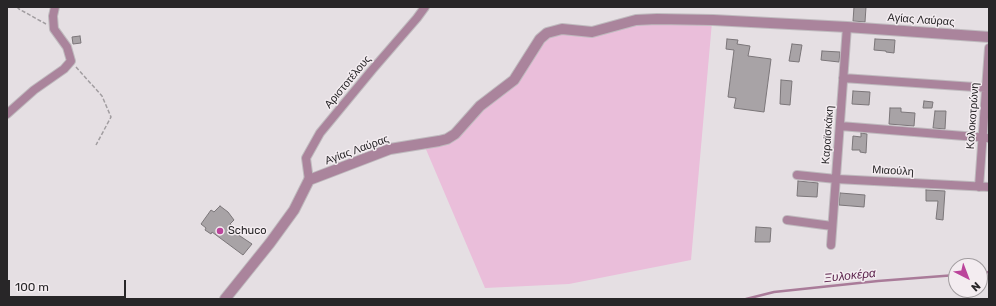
<!DOCTYPE html>
<html>
<head>
<meta charset="utf-8">
<style>
  body { margin:0 }
  #map { position:relative; width:996px; height:306px; overflow:hidden; background:#e5dfe3; font-family:Rubik,sans-serif }
  canvas { display:block }
  .frame { position:absolute; inset:0; border:8px solid #282628; pointer-events:none }
  .north { position:absolute; left:948px; top:258px; width:40px; height:40px; box-sizing:border-box; background:#f3ecf0; border:1px solid #a29da0; border-radius:50%; rotate:138deg; font-size:11px; font-weight:700; line-height:16px; text-align:center; color:#282628 }
  .north::after { content:''; display:block; margin:auto; width:14px; height:18px; background:#bb449b; clip-path:polygon(50% 0,100% 100%,50% 72%,0 100%) }
  .scale { position:absolute; left:8px; top:280px; width:118px; height:18px; box-sizing:border-box; border:2px solid #282628; border-top:0; padding-left:5px; font-size:12px; line-height:14px; white-space:nowrap; color:#282628; -webkit-text-stroke:3px #f3ecf0; paint-order:stroke }
</style>
</head>
<body>
<div id="map">
<canvas width="996" height="306"></canvas>
<div class="frame"></div>
<div class="north">N</div>
<div class="scale">100 m</div>
</div>
<script>
const ctx = document.querySelector('canvas').getContext('2d');
ctx.lineJoin = 'round';
function fillPath(path, color) { ctx.fillStyle = color; ctx.fill(path, 'evenodd'); }
const toPath = rows => new Path2D(rows.map(r => 'M' + r).join(''));
function stroke(path, color, width, dash) { ctx.strokeStyle = color; ctx.lineWidth = width; ctx.lineCap = dash ? 'butt' : 'round'; ctx.setLineDash(dash || []); ctx.stroke(path); }
function label(font, color, halo, rows, align = 'center') {
  ctx.font = font + ' Rubik,sans-serif'; ctx.lineWidth = 3; ctx.setLineDash([]); ctx.textBaseline = 'middle'; ctx.strokeStyle = halo; ctx.fillStyle = color; for (const [text, x, y, turn = 0] of rows) {
    ctx.save(); ctx.translate(x, y); ctx.rotate((+turn || 0) * Math.PI / 180); ctx.textAlign = isNaN(turn) ? turn : align; if (halo) ctx.strokeText(text, 0, 0); ctx.fillText(text, 0, 0); ctx.restore();
  }
}
const green = toPath([
  [712,22,691,260,569,284,485,288,425,147,450,142,541,44,549,37,560,33,592,35,636,25]
]);
const stream = toPath([
  [980,273,989,272],
  [746,299,774,292,878,281,956,275]
]);
const building = toPath([
  [854,7,866,7,865,22,853,21,854,7],
  [80,36,81,43,73,44,72,37,80,36],
  [727,39,738,40,737,44,750,46,748,56,771,59,764,112,734,108,736,98,728,97,734,50,726,49,727,39],
  [875,39,895,40,894,53,886,52,886,51,874,50,875,39],
  [792,44,802,45,799,62,789,61,792,44],
  [822,51,840,52,839,62,821,60,822,51],
  [781,80,792,81,790,105,780,104,781,80],
  [853,91,870,92,869,105,852,104,853,91],
  [924,101,933,102,932,108,923,108,924,101],
  [890,108,901,108,901,112,915,113,914,126,889,124,890,108],
  [935,111,946,111,945,129,933,128,935,111],
  [861,133,867,134,866,153,860,152,860,150,852,150,853,136,861,137,861,133],
  [798,181,818,183,817,197,797,196,798,181],
  [926,190,945,191,943,220,936,219,938,201,926,201,926,190],
  [840,193,865,195,864,207,839,205,840,193],
  [220,206,228,212,234,220,230,224,234,227,234,232,252,244,243,255,212,232,211,234,205,230,206,228,201,224,211,210,214,212,220,206],
  [756,227,771,228,770,242,755,242,756,227]
]);
const path = toPath([
  [17,7,19,9,46,24],
  [76,67,102,96,111,117,96,145]
]);
const minor = toPath([
  [843,78,989,88],
  [7,114,34,90,64,69,71,61,67,47,54,29,53,16,55,7],
  [840,126,989,138],
  [797,175,836,179,989,187],
  [309,180,306,158,320,133,372,70,417,18,425,7],
  [979,187,989,48],
  [787,220,832,226],
  [831,245,847,27]
]);
const tertiary = toPath([
  [225,299,270,243,294,210,309,180,390,149,439,141,447,139,455,134,480,106,514,80,540,39,547,33,562,29,592,32,636,20,657,19,713,20,847,27,989,37]
]);
const markers = [
  [220,231,4,"#bb449b"]
];
const streetNames = [
  ["Αγίας Λαύρας",921,20,4],
  ["Αριστοτέλους",348,82,-50],
  ["Κολοκοτρώνη",973,116,-86],
  ["Καραϊσκάκη",828,135,-86],
  ["Αγίας Λαύρας",357,150,-20],
  ["Μιαούλη",893,171,3]
];
const poiNames = [
  ["Schuco",228,231]
];
const waterNames = [
  ["Ξυλοκέρα",850,276,-6]
];
fillPath(green, '#eabeda');
stroke(stream, '#a97b99', 2.5);
fillPath(building, '#a8a3a6');
stroke(building, '#7b7679', 1);
stroke(minor, '#bfbabe', 10);
stroke(tertiary, '#bfbabe', 12);
stroke(path, '#a19da0', 1.5, [4, 2]);
stroke(minor, '#aa849c', 8);
stroke(tertiary, '#aa849c', 10);
for (const [x, y, r, color] of markers) { const dot = new Path2D(); dot.arc(x, y, r, 0, 2 * Math.PI); ctx.fillStyle = color; ctx.fill(dot); stroke(dot, '#f3ecf0', 1.5); }
label('11px', '#282628', '#f3ecf0', streetNames);
label('11px', '#282628', '#f3ecf0', poiNames, 'left');
label('italic 12px', '#5c234c', '#f3ecf0', waterNames);
</script>
</body>
</html>
